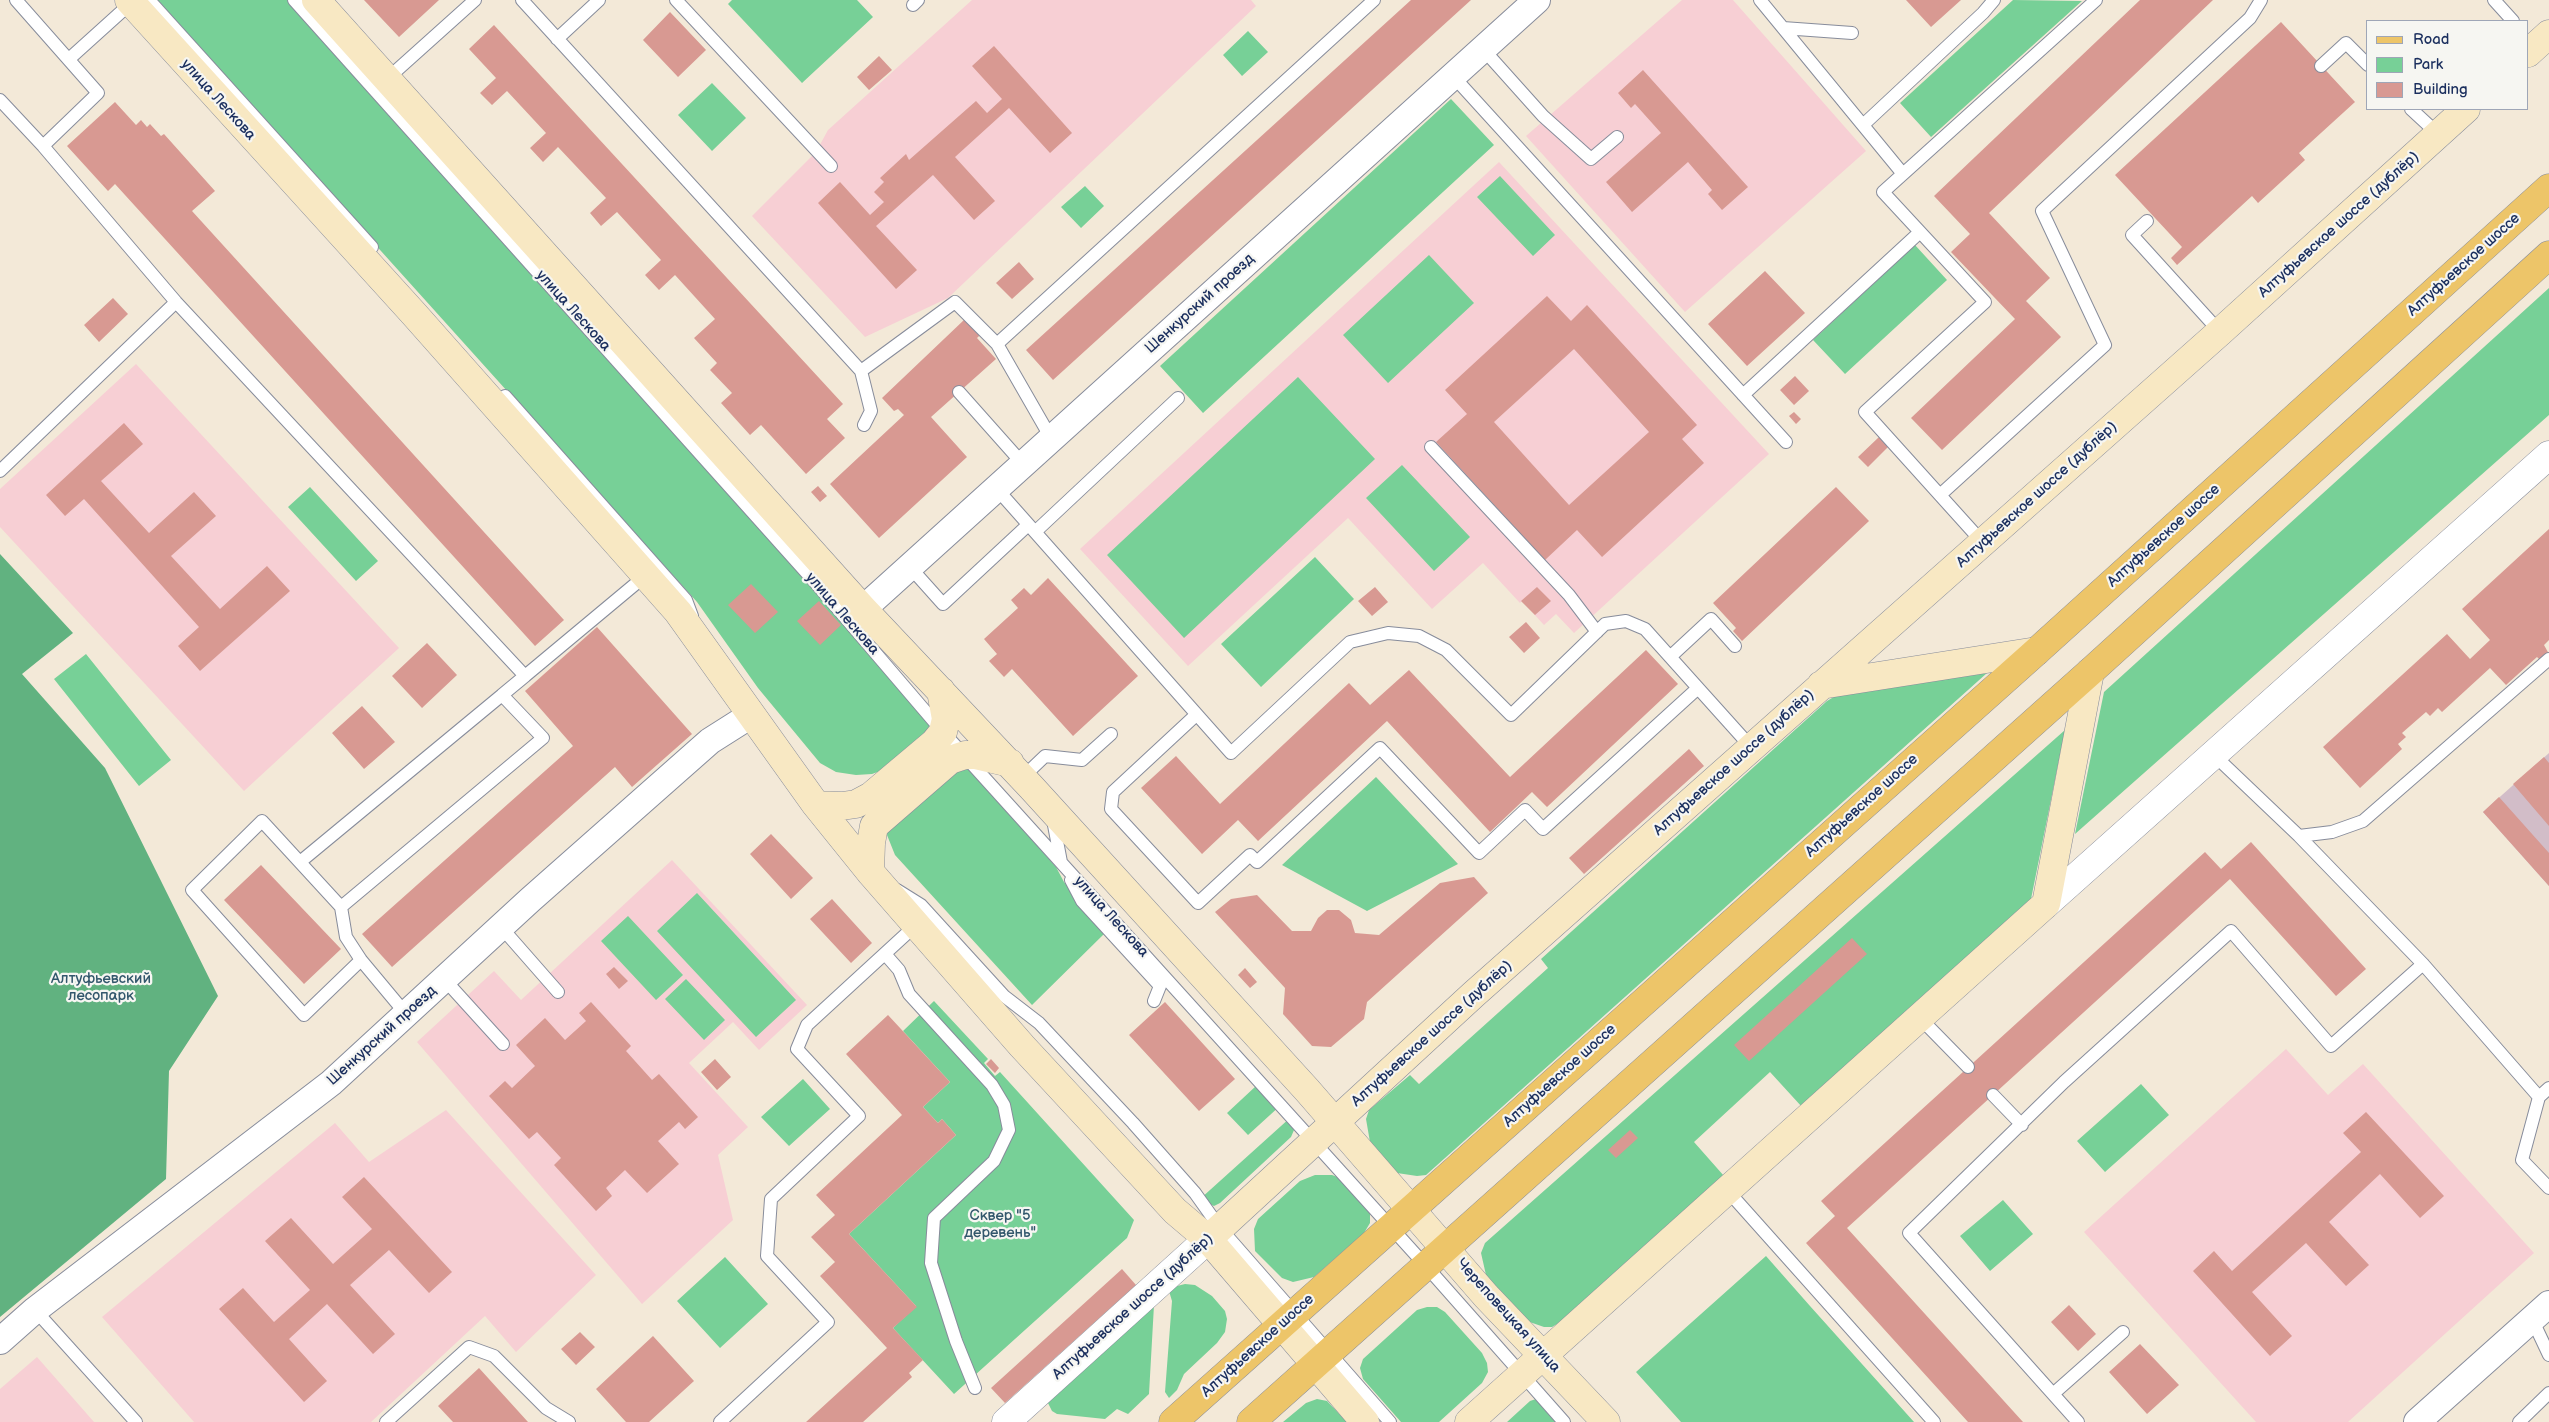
<!DOCTYPE html>
<html>
<head>
<meta charset="utf-8">
<style>
  body { margin:0 }
  #map { position:relative; width:2549px; height:1422px; overflow:hidden; background:#f3e9d8; font-family:"Balsamiq Sans",sans-serif }
  canvas { display:block }
  .legend { position:absolute; left:2366px; top:20px; width:162px; height:90px; box-sizing:border-box; background:#f6f6f2; border:1px solid #9ea6b7; margin:0; padding:6px 9px; list-style:none; font-size:15px; color:#1b2f5e }
  .legend li { display:flex; align-items:center; gap:10px; height:25px }
  .legend b { width:25px; border:1px solid #9ea6b7 }
</style>
</head>
<body>
<div id="map">
<canvas width="2549" height="1422"></canvas>
<ul class="legend">
<li><b style="height:6px;background:#edc569"></b>Road</li>
<li><b style="height:14px;background:#77d097"></b>Park</li>
<li><b style="height:14px;background:#d89992"></b>Building</li>
</ul>
</div>
<script>
const ctx = document.querySelector('canvas').getContext('2d');
ctx.lineJoin = 'round';
function fillPath(path, color) { ctx.fillStyle = color; ctx.fill(path, 'evenodd'); }
const toPath = rows => new Path2D(rows.map(r => 'M' + r).join(''));
function stroke(path, color, width, dash) { ctx.strokeStyle = color; ctx.lineWidth = width; ctx.lineCap = dash ? 'butt' : 'round'; ctx.setLineDash(dash || []); ctx.stroke(path); }
function label(font, color, halo, rows, align = 'center') {
  ctx.font = font + ' "Balsamiq Sans",sans-serif'; ctx.lineWidth = 4.5; ctx.setLineDash([]); ctx.textBaseline = 'middle'; ctx.strokeStyle = halo; ctx.fillStyle = color; for (const [text, x, y, turn = 0] of rows) {
    ctx.save(); ctx.translate(x, y); ctx.rotate((+turn || 0) * Math.PI / 180); ctx.textAlign = isNaN(turn) ? turn : align; if (halo) ctx.strokeText(text, 0, 0); ctx.fillText(text, 0, 0); ctx.restore();
  }
}
const built = toPath([
  [972,0,1251,0,1256,6,948,298,865,337,752,216,816,152,828,130],
  [1682,0,1733,0,1866,151,1685,312,1526,136],
  [1499,162,1769,454,1574,633,1556,614,1544,625,1522,601,1520,603,1483,563,1432,609,1348,518,1188,666,1080,549],
  [136,364,399,648,244,791,0,527,0,489],
  [672,860,807,1005,759,1050,733,1022,689,1063,748,1127,718,1155,733,1220,642,1304,417,1042,494,971,521,1000],
  [2286,1049,2328,1095,2363,1064,2534,1253,2348,1422,2256,1422,2084,1232],
  [446,1110,596,1275,516,1352,485,1316,371,1422,194,1422,102,1317,335,1123,369,1162],
  [37,1357,94,1422,0,1422,0,1389]
]);
const industrial = toPath([
  [2549,753,2549,886,2483,812]
]);
const green = toPath([
  [155,0,290,0,930,710,933,728,886,769,872,774,856,775,836,772,820,763,758,688,697,602],
  [732,0,857,0,873,17,802,83,728,4],
  [2013,0,2082,1,1931,137,1900,103],
  [1248,31,1268,52,1242,76,1223,55],
  [712,83,746,118,712,151,678,115],
  [1451,99,1494,145,1203,413,1160,366],
  [1500,176,1555,235,1533,256,1477,197],
  [1085,186,1104,206,1081,228,1061,207],
  [1915,245,1947,280,1845,374,1813,340],
  [1429,255,1474,303,1388,383,1343,335],
  [2549,288,2549,415,2075,834,2104,692],
  [1298,377,1375,459,1184,638,1107,555],
  [1402,465,1470,537,1434,571,1366,498],
  [310,487,378,561,356,581,288,507],
  [1315,557,1354,599,1261,687,1221,644],
  [86,654,171,760,139,786,54,679],
  [1987,673,1426,1175,1417,1176,1397,1173,1370,1142,1366,1119,1369,1110,1410,1075,1419,1084,1548,968,1541,959,1827,701,1842,692],
  [2065,730,2030,904,1802,1107,1770,1072,1694,1142,1724,1176,1562,1321,1552,1327,1544,1327,1521,1319,1486,1275,1481,1253,1485,1243],
  [959,768,971,770,1056,867,1064,882,1104,934,1032,1005,895,855,887,835,889,822],
  [1376,777,1458,864,1367,911,1282,865],
  [697,893,796,1000,756,1037,657,931],
  [628,916,683,975,656,1000,601,941],
  [686,979,725,1020,704,1040,665,999],
  [934,1001,988,1059,984,1063,995,1076,1000,1072,1134,1220,1127,1238,954,1394,893,1328,916,1306,849,1234,956,1135,942,1119,938,1123,923,1107,950,1082,903,1031],
  [803,1079,830,1109,789,1146,761,1117],
  [2141,1084,2169,1115,2105,1172,2077,1141],
  [1256,1086,1281,1105,1248,1135,1227,1113],
  [1291,1117,1294,1130,1291,1137,1220,1203,1214,1206,1200,1199],
  [1315,1175,1332,1175,1346,1180,1370,1211,1370,1223,1364,1233,1314,1277,1293,1282,1282,1278,1255,1251,1254,1229,1258,1219,1300,1181],
  [2003,1200,2033,1234,1990,1271,1960,1236],
  [1766,1256,1810,1306,1914,1422,1681,1422,1636,1372],
  [725,1257,768,1304,720,1348,677,1301],
  [1185,1284,1195,1285,1212,1296,1225,1311,1227,1319,1225,1332,1217,1343,1184,1374,1177,1390,1169,1398,1165,1392,1172,1301,1169,1291,1177,1286],
  [1154,1305,1149,1394,1128,1414,1117,1409,1105,1419,1057,1414,1052,1411,1047,1401],
  [1427,1307,1437,1307,1445,1312,1482,1353,1487,1363,1488,1372,1482,1383,1439,1422,1401,1422,1363,1379,1360,1368,1363,1359,1417,1310],
  [1539,1398,1550,1398,1571,1422,1507,1422,1530,1401],
  [1317,1399,1327,1401,1347,1422,1283,1422,1306,1403]
]);
const forest = toPath([
  [0,554,73,633,22,674,105,768,218,996,169,1071,166,1179,0,1317]
]);
const building = toPath([
  [364,0,439,0,399,37],
  [1411,0,1471,0,1053,380,1026,350],
  [1906,0,1961,0,1931,27],
  [2140,0,2213,0,1989,213,2050,278,2026,301,2061,337,1942,450,1911,418,2015,319,1951,252,1970,234,1934,196],
  [670,12,706,50,678,77,643,40],
  [2281,22,2355,102,2299,153,2305,160,2258,203,2252,196,2177,265,2171,258,2182,247,2115,175],
  [494,25,843,404,827,419,845,438,806,474,761,425,750,435,721,403,732,393,710,370,717,363,694,338,715,319,675,275,659,290,645,275,661,260,617,212,601,226,590,213,606,198,558,147,543,162,530,148,546,133,507,91,492,105,480,93,496,78,469,49],
  [994,46,1072,133,1050,153,1009,108,955,157,995,201,974,220,933,175,876,226,917,270,896,289,818,203,840,182,870,215,884,202,874,192,884,182,880,178,906,154,909,160,976,101,987,113,1002,99,972,66],
  [879,56,892,70,869,90,857,77],
  [1643,70,1748,187,1722,210,1708,194,1712,190,1688,162,1632,212,1606,182,1661,133,1635,104,1631,108,1618,93],
  [115,102,136,125,141,120,147,127,150,124,161,136,164,134,215,191,192,211,564,620,535,646,115,184,108,191,67,146],
  [1019,262,1034,279,1012,299,996,283],
  [1765,271,1805,313,1747,366,1708,324],
  [1547,296,1571,321,1587,305,1697,425,1682,439,1704,463,1602,557,1577,530,1545,560,1436,442,1467,414,1445,390],
  [1574,349,1649,432,1569,505,1494,422],
  [113,298,128,314,99,342,84,325],
  [965,319,980,335,977,338,996,359,931,417,967,457,879,538,830,484,904,415,898,409,894,411,882,398],
  [1795,376,1809,391,1794,405,1780,390],
  [1794,412,1801,419,1796,424,1789,416],
  [124,423,143,444,101,481,149,533,194,492,216,516,171,556,220,609,267,566,290,591,200,671,178,646,199,627,84,499,65,516,46,495],
  [1879,437,1888,447,1868,467,1858,457],
  [818,486,827,496,820,502,811,492],
  [1836,487,1869,521,1742,641,1733,631,1736,628,1713,603],
  [2549,529,2549,640,2544,645,2549,654,2541,661,2537,657,2506,685,2490,668,2442,712,2438,708,2430,716,2426,712,2402,733,2406,737,2398,744,2402,749,2360,788,2323,747,2447,634,2470,659,2490,640,2462,609],
  [1048,578,1138,676,1073,736,1012,669,1004,677,989,661,997,654,984,639,1018,608,1011,600,1024,588,1031,595],
  [751,584,778,612,755,633,728,605],
  [1375,587,1388,602,1372,616,1358,601],
  [1537,587,1551,601,1535,615,1521,601],
  [819,601,841,625,820,645,797,621],
  [1526,622,1540,638,1524,653,1509,637],
  [597,627,692,734,632,787,615,767,392,967,362,934,573,746,525,691],
  [427,643,457,675,422,708,392,676],
  [1646,650,1678,684,1547,807,1532,792,1490,832,1387,721,1258,841,1238,820,1202,854,1141,788,1176,756,1220,804,1349,683,1370,705,1409,670,1510,777],
  [362,706,395,742,364,769,332,733],
  [1689,749,1704,766,1584,874,1569,858],
  [2544,757,2549,763,2549,826,2513,784],
  [2499,797,2549,853,2549,886,2483,812],
  [771,834,813,878,791,899,750,854],
  [2251,842,2366,969,2336,996,2230,879,1847,1228,2023,1422,1968,1422,1806,1243,1835,1216,1821,1201,2205,852,2221,869],
  [261,865,341,949,304,984,224,900],
  [1474,877,1488,893,1367,1002,1364,1019,1331,1047,1312,1046,1283,1014,1285,988,1215,912,1231,899,1257,895,1292,931,1311,931,1318,918,1327,910,1339,910,1351,920,1355,933,1379,935,1440,883],
  [832,899,872,943,851,963,810,919],
  [1852,938,1867,954,1749,1061,1734,1045],
  [614,967,628,981,619,989,606,974],
  [1245,968,1257,982,1250,988,1238,975],
  [591,1002,631,1046,626,1051,652,1080,659,1074,698,1117,685,1129,679,1122,658,1141,679,1164,647,1193,625,1170,606,1188,612,1196,596,1211,554,1165,561,1158,537,1132,529,1139,489,1096,505,1081,512,1088,535,1066,516,1045,545,1018,565,1040,586,1021,579,1013],
  [1165,1002,1235,1079,1199,1111,1129,1035],
  [888,1015,950,1082,923,1107,938,1123,942,1119,956,1135,849,1234,917,1307,893,1328,923,1360,909,1373,912,1377,863,1422,806,1422,887,1348,820,1276,835,1262,811,1237,835,1215,816,1195,902,1115,846,1054],
  [715,1059,731,1077,717,1090,701,1072],
  [991,1059,999,1068,995,1073,986,1064],
  [2366,1112,2444,1196,2420,1218,2380,1174,2329,1222,2369,1265,2346,1286,2306,1243,2252,1292,2292,1336,2270,1356,2193,1271,2214,1251,2232,1271,2361,1152,2343,1133],
  [1630,1130,1638,1138,1616,1158,1608,1150],
  [364,1177,452,1272,429,1293,389,1250,350,1285,395,1334,373,1354,327,1304,289,1339,327,1381,304,1402,219,1309,243,1288,274,1322,310,1290,265,1241,291,1218,333,1264,372,1229,342,1197],
  [1122,1269,1136,1285,1005,1403,991,1388],
  [2069,1305,2096,1334,2078,1351,2051,1322],
  [580,1332,595,1347,576,1365,561,1349],
  [653,1336,694,1381,649,1422,626,1422,596,1389],
  [2140,1344,2179,1385,2147,1414,2109,1372],
  [479,1368,528,1422,453,1422,438,1406]
]);
const service = toPath([
  [16,0,98,93,43,146],
  [149,0,372,247],
  [294,0,814,581,943,732,1426,1266,1564,1422],
  [522,0,861,371,955,302,997,344],
  [676,0,831,166],
  [1760,0,1903,174],
  [2494,0,2513,21],
  [913,5,918,0],
  [1783,28,1852,33],
  [557,39,599,0],
  [1483,49,1543,116,1591,159,1617,137],
  [69,59,131,3],
  [2321,66,2346,43,2368,65],
  [1453,76,1786,442],
  [387,79,475,0],
  [0,100,43,146,176,302,525,676,645,576],
  [2411,109,2438,134],
  [1863,125,1983,13,1994,0],
  [2147,221,2132,235,2220,332],
  [861,371,871,411,864,425],
  [959,392,1023,464],
  [1743,395,1920,232],
  [505,396,686,600,692,616],
  [1051,438,997,344,1374,0],
  [1431,447,1569,595,1597,632],
  [0,471,176,302],
  [996,488,1231,753,1350,642,1388,633,1419,636,1446,650,1511,715,1605,624,1626,621,1645,629,1751,747],
  [1940,495,2105,345,2042,211,2250,18,2261,0],
  [1035,532,1178,398],
  [1984,544,1865,412,1985,302,1883,192,2096,0],
  [909,566,943,604,1028,525],
  [1670,657,1711,619,1735,646],
  [1196,715,1113,792,1111,809,1198,903,1250,855,1257,862,1380,748,1479,853,1525,810,1543,829,1698,688],
  [2215,756,2299,836,2423,964,2539,1097,2522,1160,2549,1188],
  [1023,777,1045,756,1082,760,1111,734],
  [1053,820,1061,862],
  [2299,836,2332,832,2363,821,2549,659],
  [300,862,502,695],
  [1071,880,1082,901,1160,986,1154,1001],
  [897,890,921,905,1004,996,1039,1023,1133,1123,1195,1193,1220,1228,1390,1422],
  [341,907,262,821,192,890,304,1015,361,960],
  [501,927,558,992],
  [885,954,899,970,909,994,992,1085,1004,1105,1009,1130,994,1161,934,1218,931,1263,956,1341,975,1388],
  [444,979,503,1044],
  [406,1014,361,960,346,937,341,907,543,738,502,695,525,676],
  [1919,1017,1968,1067],
  [1993,1095,2022,1125],
  [2539,1097,2549,1088],
  [1727,1190,1934,1422],
  [35,1310,136,1422],
  [2532,1319,2549,1355],
  [2053,1394,2123,1332],
  [386,1422,469,1347,494,1356,546,1408,569,1422],
  [720,1422,828,1322,767,1256,771,1199,859,1116,797,1049,807,1025,916,925],
  [2078,1422,1909,1233,2064,1082,2231,931,2331,1046,2423,964],
  [2519,1422,2549,1393]
]);
const minor = toPath([
  [863,609,1537,0],
  [0,1341,35,1310,331,1083,530,900,710,741,751,715],
  [2417,1422,2549,1304]
]);
const tertiary = toPath([
  [2046,904,2549,455],
  [1006,1422,1208,1239]
]);
const secondary = toPath([
  [129,0,414,314,678,612,816,805,870,872,1022,1046,1175,1211,1208,1239,1365,1422],
  [316,0,863,609,1032,788,1307,1090,1486,1296,1606,1422],
  [2528,53,2549,34],
  [1821,685,2037,651],
  [816,805,842,806,856,804,871,796,934,743,943,732,946,719,941,691],
  [870,872,871,843,874,826,950,760,965,755,976,755,1010,763],
  [1208,1239,1474,994,2220,332,2466,109],
  [1469,1422,2046,904,2090,672]
]);
const primary = toPath([
  [1173,1422,2037,651,2549,188],
  [1251,1422,2090,672,2549,255]
]);
const streetNames = [
  ["улица Лескова",218,100,48],
  ["Алтуфьевское шоссе (дублёр)",2339,225,-42],
  ["Алтуфьевское шоссе",2464,265,-42],
  ["Шенкурский проезд",1200,304,-42],
  ["улица Лескова",573,311,48],
  ["Алтуфьевское шоссе (дублёр)",2037,495,-42],
  ["Алтуфьевское шоссе",2164,536,-42],
  ["улица Лескова",842,614,49],
  ["Алтуфьевское шоссе (дублёр)",1734,763,-42],
  ["Алтуфьевское шоссе",1862,806,-42],
  ["улица Лескова",1111,917,48],
  ["Алтуфьевское шоссе (дублёр)",1432,1034,-42],
  ["Шенкурский проезд",382,1036,-42],
  ["Алтуфьевское шоссе",1560,1076,-42],
  ["Алтуфьевское шоссе (дублёр)",1133,1307,-42],
  ["Череповецкая улица",1508,1316,48],
  ["Алтуфьевское шоссе",1258,1346,-42]
];
const parkNames = [
  ["Алтуфьевский",101,979],
  ["лесопарк",101,996],
  ["Сквер \"5",1000,1216],
  ["деревень\"",1000,1233]
];
fillPath(built, '#f7cfd4');
fillPath(industrial, '#d2bdc8');
fillPath(green, '#77d097');
fillPath(forest, '#61b280');
fillPath(building, '#d89992');
stroke(service, '#878c9b', 14);
stroke(minor, '#878c9b', 28);
stroke(tertiary, '#878c9b', 29);
stroke(secondary, '#878c9b', 29);
stroke(primary, '#878c9b', 29);
stroke(service, '#fff', 12);
stroke(minor, '#fff', 26);
stroke(tertiary, '#fff', 28);
stroke(secondary, '#f8e8c3', 28);
stroke(primary, '#edc569', 28);
label('15px', '#1b2f5e', '#f6f6f2', streetNames);
label('15px', '#32576c', '#f6f6f2', parkNames);
</script>
</body>
</html>
